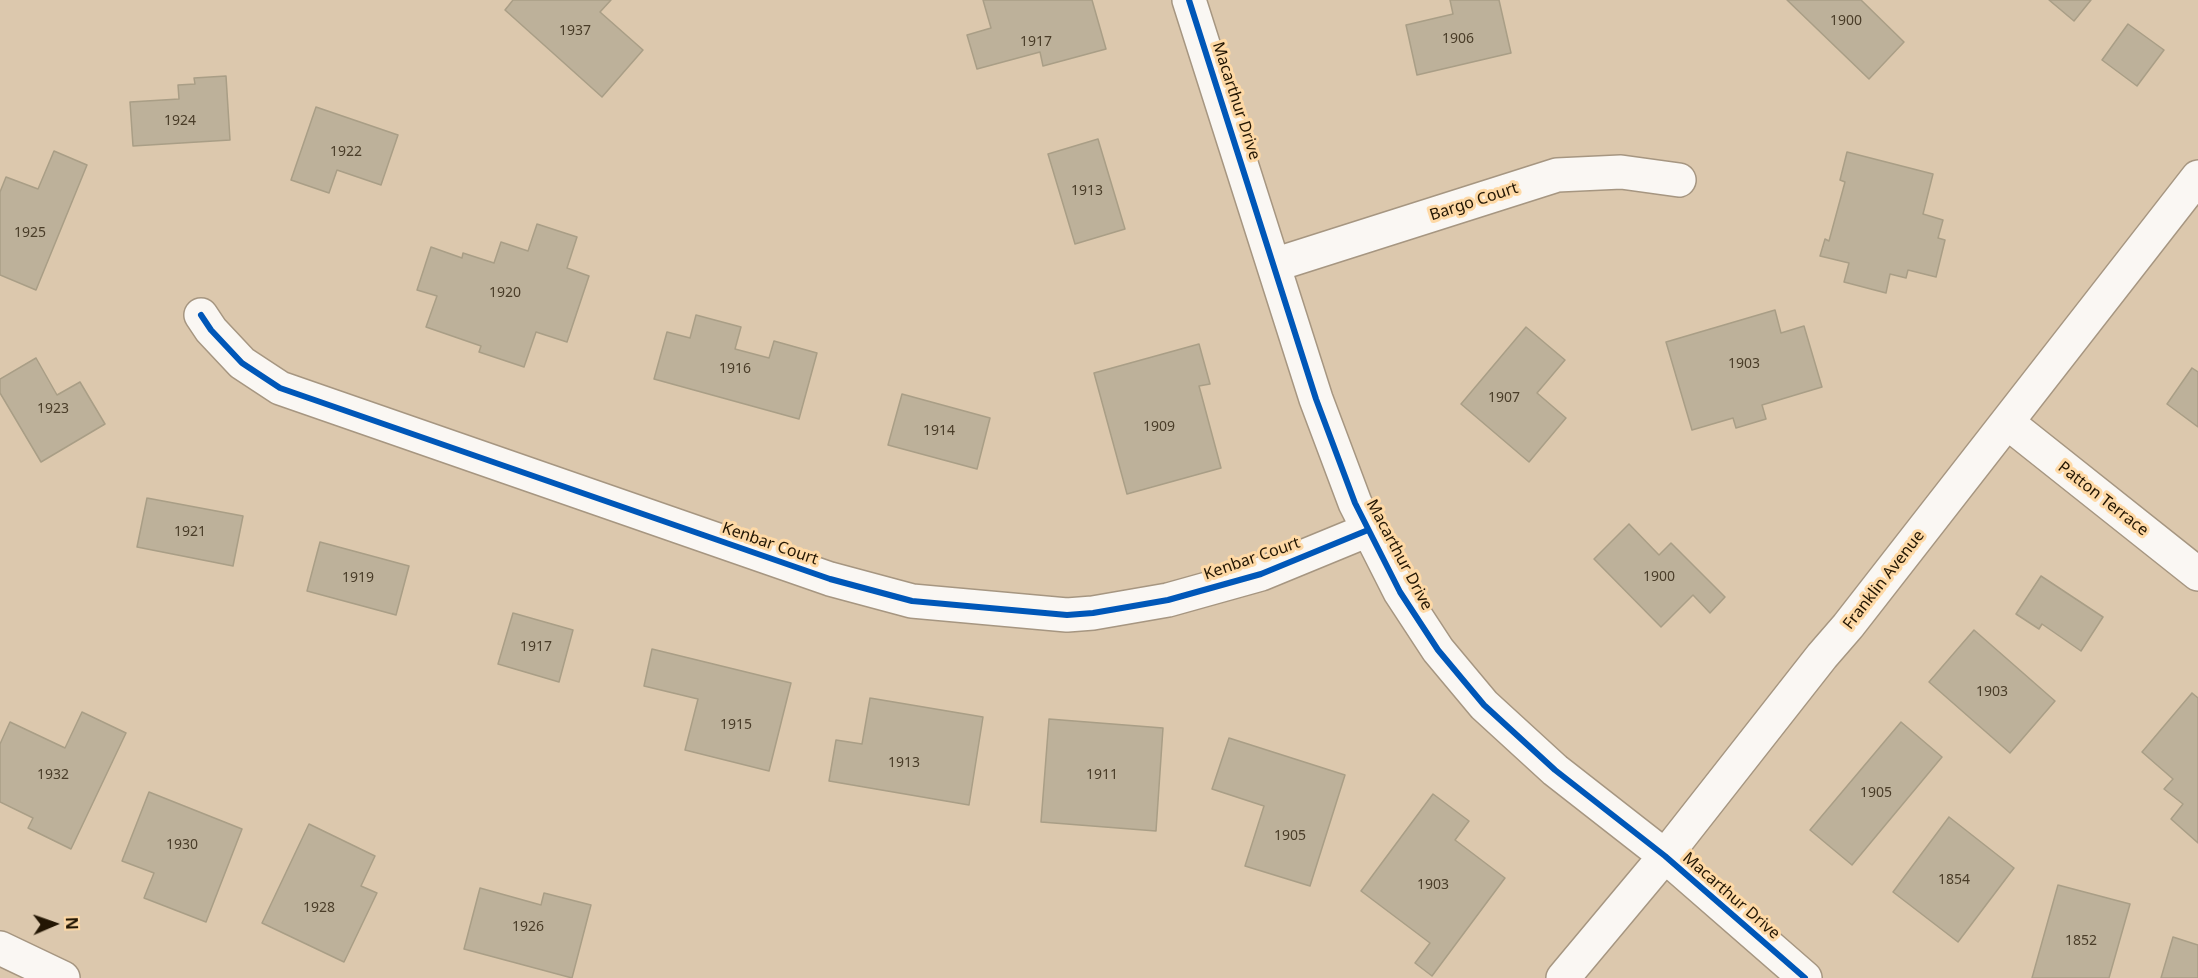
<!DOCTYPE html>
<html>
<head>
<meta charset="utf-8">
<style>
  body { margin:0 }
  #map { position:relative; width:2198px; height:978px; overflow:hidden; background:#dcc8ad; font-family:"Noto Sans",sans-serif }
  canvas { display:block }
  .north { position:absolute; left:24px; top:894px; width:60px; height:60px; -webkit-text-stroke:4px #fed9a6; paint-order:stroke; rotate:88deg; font-size:16px; font-weight:700; line-height:24px; text-align:center; color:#231603 }
  .north::after { content:''; display:block; margin:auto; width:21px; height:27px; background:#231603; clip-path:polygon(50% 0,100% 100%,50% 72%,0 100%) }
</style>
</head>
<body>
<div id="map">
<canvas width="2198" height="978"></canvas>
<div class="north">N</div>
</div>
<script>
const ctx = document.querySelector('canvas').getContext('2d');
ctx.lineJoin = 'round';
function fillPath(path, color) { ctx.fillStyle = color; ctx.fill(path, 'evenodd'); }
const toPath = rows => new Path2D(rows.map(r => 'M' + r).join(''));
function stroke(path, color, width, dash) { ctx.strokeStyle = color; ctx.lineWidth = width; ctx.lineCap = dash ? 'butt' : 'round'; ctx.setLineDash(dash || []); ctx.stroke(path); }
function label(font, color, halo, rows, align = 'center') {
  ctx.font = font + ' "Noto Sans",sans-serif'; ctx.lineWidth = 6; ctx.setLineDash([]); ctx.textBaseline = 'middle'; ctx.strokeStyle = halo; ctx.fillStyle = color; for (const [text, x, y, turn = 0] of rows) {
    ctx.save(); ctx.translate(x, y); ctx.rotate((+turn || 0) * Math.PI / 180); ctx.textAlign = isNaN(turn) ? turn : align; if (halo) ctx.strokeText(text, 0, 0); ctx.fillText(text, 0, 0); ctx.restore();
  }
}
const building = toPath([
  [513,0,611,0,600,12,643,50,602,97,505,10,513,0],
  [983,0,1092,0,1106,49,1043,66,1040,52,977,69,967,35,991,28,983,0],
  [1450,0,1499,0,1511,53,1417,75,1406,25,1453,14,1450,0],
  [1787,0,1861,0,1904,42,1869,79,1787,0],
  [2049,0,2091,0,2074,21,2049,0],
  [2128,24,2164,50,2137,86,2102,60,2128,24],
  [226,76,230,140,133,146,130,102,179,99,178,85,195,84,194,78,226,76],
  [316,107,398,135,381,185,337,170,329,193,291,180,316,107],
  [1098,139,1125,229,1075,244,1048,154,1098,139],
  [54,151,87,165,36,290,0,275,0,192,6,177,38,189,54,151],
  [1847,152,1933,174,1923,214,1943,220,1938,238,1945,240,1936,277,1908,270,1906,278,1890,274,1886,293,1844,282,1849,263,1820,256,1825,239,1829,241,1845,182,1840,180,1847,152],
  [537,224,577,237,567,268,589,276,567,342,536,332,524,367,479,352,481,346,426,327,437,296,417,290,431,247,462,258,463,253,494,263,501,242,528,251,537,224],
  [1775,310,1781,333,1804,326,1822,387,1762,405,1766,419,1736,428,1733,418,1692,430,1666,342,1775,310],
  [696,315,741,327,735,349,769,358,774,341,817,353,799,419,654,379,667,332,690,338,696,315],
  [1526,327,1565,360,1537,393,1566,418,1529,462,1461,404,1526,327],
  [1199,344,1210,384,1199,386,1221,468,1127,494,1094,373,1199,344],
  [36,358,57,395,80,382,105,424,41,462,0,393,0,379,36,358],
  [2192,368,2198,372,2198,427,2167,404,2192,368],
  [902,394,990,418,977,469,888,445,902,394],
  [147,498,243,516,233,566,137,547,147,498],
  [1629,524,1659,555,1671,543,1725,597,1710,613,1693,595,1661,627,1594,559,1629,524],
  [320,542,409,566,396,615,307,591,320,542],
  [2041,576,2103,617,2081,651,2042,624,2039,629,2016,614,2041,576],
  [513,613,573,630,559,682,498,664,513,613],
  [1974,630,2055,701,2010,753,1929,682,1974,630],
  [652,649,791,683,769,771,685,750,698,699,644,686,652,649],
  [2192,693,2198,698,2198,843,2171,819,2183,804,2164,789,2173,779,2142,752,2192,693],
  [870,698,983,717,969,805,829,781,836,740,862,744,870,698],
  [82,712,126,733,71,849,28,828,33,818,0,802,0,744,10,722,65,748,82,712],
  [1049,719,1163,728,1156,831,1041,822,1049,719],
  [1901,722,1942,757,1852,865,1810,830,1901,722],
  [1229,738,1345,775,1310,886,1245,866,1264,806,1212,789,1229,738],
  [149,792,242,829,206,922,144,898,154,873,122,861,149,792],
  [1433,794,1469,821,1455,840,1505,878,1432,976,1415,963,1430,943,1361,891,1433,794],
  [1949,817,2014,868,1958,942,1893,892,1949,817],
  [309,824,375,856,361,886,377,893,344,962,262,923,309,824],
  [2058,885,2130,904,2109,978,2032,978,2058,885],
  [480,888,541,905,544,893,591,905,572,978,464,949,480,888],
  [2173,937,2198,945,2198,978,2161,978,2173,937]
]);
const minor = toPath([
  [1189,0,1316,399,1355,503,1400,592,1438,650,1484,705,1555,770,1665,856,1805,978],
  [1274,265,1557,175,1621,172,1679,180],
  [201,315,211,330,242,363,280,388,830,579,912,601,1067,615,1093,613,1168,600,1261,574,1368,530],
  [2008,423,2198,574],
  [0,948,63,978],
  [1563,978,1665,856,1822,656,1848,626,2198,177]
]);
const cycleway = toPath([
  [1189,0,1316,399,1355,503,1400,592,1438,650,1484,705,1555,770,1665,856,1805,978],
  [201,315,211,330,242,363,280,388,830,579,912,601,1067,615,1093,613,1168,600,1261,574,1368,530]
]);
const numberNames = [
  ["1900",1846,21],
  ["1937",575,31],
  ["1906",1458,39],
  ["1917",1036,42],
  ["1924",180,121],
  ["1922",346,152],
  ["1913",1087,191],
  ["1925",30,233],
  ["1920",505,293],
  ["1903",1744,364],
  ["1916",735,369],
  ["1907",1504,398],
  ["1923",53,409],
  ["1909",1159,427],
  ["1914",939,431],
  ["1921",190,532],
  ["1900",1659,577],
  ["1919",358,578],
  ["1917",536,647],
  ["1903",1992,692],
  ["1915",736,725],
  ["1913",904,763],
  ["1932",53,775],
  ["1911",1102,775],
  ["1905",1876,793],
  ["1905",1290,836],
  ["1930",182,845],
  ["1854",1954,880],
  ["1903",1433,885],
  ["1928",319,908],
  ["1926",528,927],
  ["1852",2081,941]
];
const streetNames = [
  ["Macarthur Drive",1236,101,72],
  ["Bargo Court",1474,202,-18],
  ["Patton Terrace",2103,499,38],
  ["Kenbar Court",770,544,19],
  ["Macarthur Drive",1399,555,62],
  ["Kenbar Court",1252,559,-19],
  ["Franklin Avenue",1884,580,-52],
  ["Macarthur Drive",1731,896,41]
];
fillPath(building, '#bdb19a');
stroke(building, '#a99e86', 1.5);
stroke(minor, '#a69681', 36);
stroke(minor, '#faf7f3', 33);
stroke(cycleway, '#0057b8', 6);
label('14px', '#4a3d29', null, numberNames);
label('16px', '#231603', '#fed9a6', streetNames);
</script>
</body>
</html>
